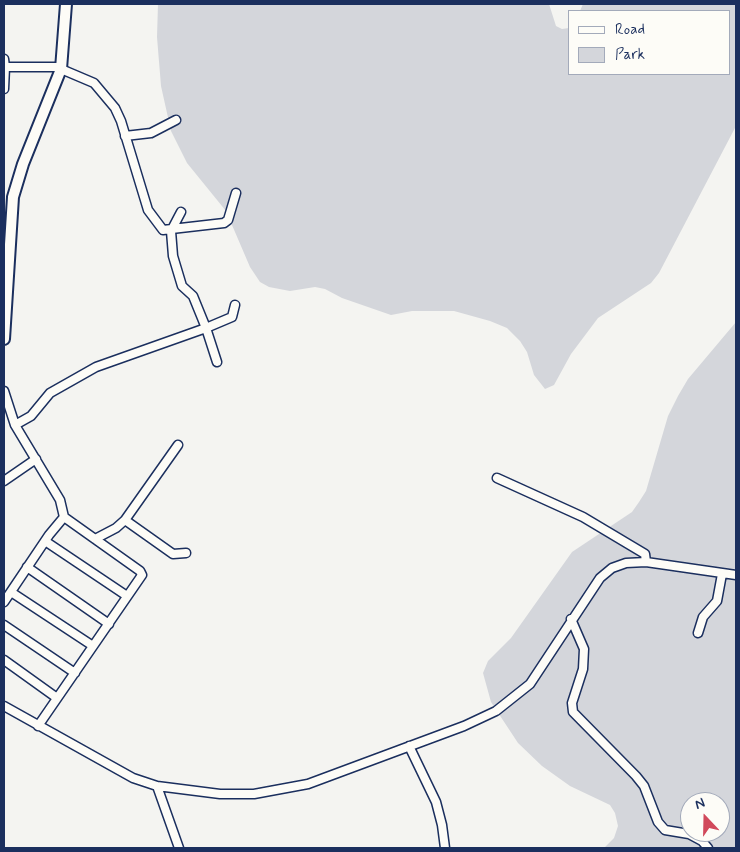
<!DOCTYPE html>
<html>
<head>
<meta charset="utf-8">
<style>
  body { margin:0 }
  #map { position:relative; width:740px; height:852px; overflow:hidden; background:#f4f4f1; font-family:Mynerve,sans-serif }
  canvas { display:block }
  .frame { position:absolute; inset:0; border:5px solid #1b2f5e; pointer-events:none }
  .legend { position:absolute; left:568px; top:10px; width:162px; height:65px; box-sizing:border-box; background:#fdfcf7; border:1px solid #a3aaba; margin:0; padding:6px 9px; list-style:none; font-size:15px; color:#1b2f5e }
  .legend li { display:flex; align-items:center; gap:10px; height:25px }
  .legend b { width:25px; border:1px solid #a3aaba }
  .north { position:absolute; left:680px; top:792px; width:50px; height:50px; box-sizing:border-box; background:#fdfcf7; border:1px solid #a3aaba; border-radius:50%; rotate:339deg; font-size:14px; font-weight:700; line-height:20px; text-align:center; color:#1b2f5e }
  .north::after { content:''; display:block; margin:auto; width:18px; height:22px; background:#d1495b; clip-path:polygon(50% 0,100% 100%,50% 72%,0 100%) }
</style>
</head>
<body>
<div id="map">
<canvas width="740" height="852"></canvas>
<div class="frame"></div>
<ul class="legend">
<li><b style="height:6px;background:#fdfcf7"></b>Road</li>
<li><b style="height:14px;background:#d4d6db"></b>Park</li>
</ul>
<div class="north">N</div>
</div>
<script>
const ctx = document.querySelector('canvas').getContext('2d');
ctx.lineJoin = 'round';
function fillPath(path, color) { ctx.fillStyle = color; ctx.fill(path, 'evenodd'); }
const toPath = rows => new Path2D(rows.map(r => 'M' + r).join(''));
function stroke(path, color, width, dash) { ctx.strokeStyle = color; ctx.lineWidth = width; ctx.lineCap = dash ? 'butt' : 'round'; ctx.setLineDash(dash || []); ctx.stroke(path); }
const green = toPath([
  [158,4,549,4,556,26,562,29,569,28,569,74,729,74,729,11,580,11,583,4,736,4,736,126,659,273,651,283,598,318,571,354,554,385,545,389,534,375,527,352,520,341,507,328,490,321,454,311,412,311,391,315,342,298,325,289,315,287,290,291,269,287,260,282,250,267,226,211,187,163,171,131,161,86,157,37],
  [736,322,736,848,604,848,614,838,618,826,615,813,610,805,570,786,542,766,518,743,491,702,483,673,488,661,511,638,572,552,632,512,639,502,646,491,668,416,678,396,688,379],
  [690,802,720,802,720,832,690,832]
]);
const minor = toPath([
  [4,59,5,67,61,67],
  [61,69,94,83,115,108,121,121,148,210,163,230,224,223,228,220,236,193],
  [4,89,5,67],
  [125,136,151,133,176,120],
  [181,212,171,231,173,256,182,286,193,296,206,328,232,317,235,305],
  [4,391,15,425,60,500,64,517,140,571,142,575,38,726],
  [15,425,31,416,50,393,96,367,206,328,217,362],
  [497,478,583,517,645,554,646,562],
  [4,481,36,459],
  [125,520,173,554,186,553],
  [95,539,116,528,125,520,178,445],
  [45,541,127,596],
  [27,567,109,624],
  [11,592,93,646],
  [4,602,49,535,64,517],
  [571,619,584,649,583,669,572,703,573,712,636,776,644,786,658,822,665,830,689,834,702,841,708,848],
  [4,625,75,673],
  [698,633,703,617,717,601,722,574],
  [4,660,57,698],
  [4,706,133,778,157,786,220,794,254,794,308,784,464,726,496,711,530,684,600,578,612,568,626,563,646,562,736,575],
  [409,746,436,802,442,825,445,848],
  [157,786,179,848]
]);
const major = toPath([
  [4,339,13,197,23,164,61,69,66,4]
]);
fillPath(green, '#d4d6db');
stroke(minor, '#1b2f5e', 11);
stroke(major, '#1b2f5e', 14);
stroke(minor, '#fdfcf7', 8);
stroke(major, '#fdfcf7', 10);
</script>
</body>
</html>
